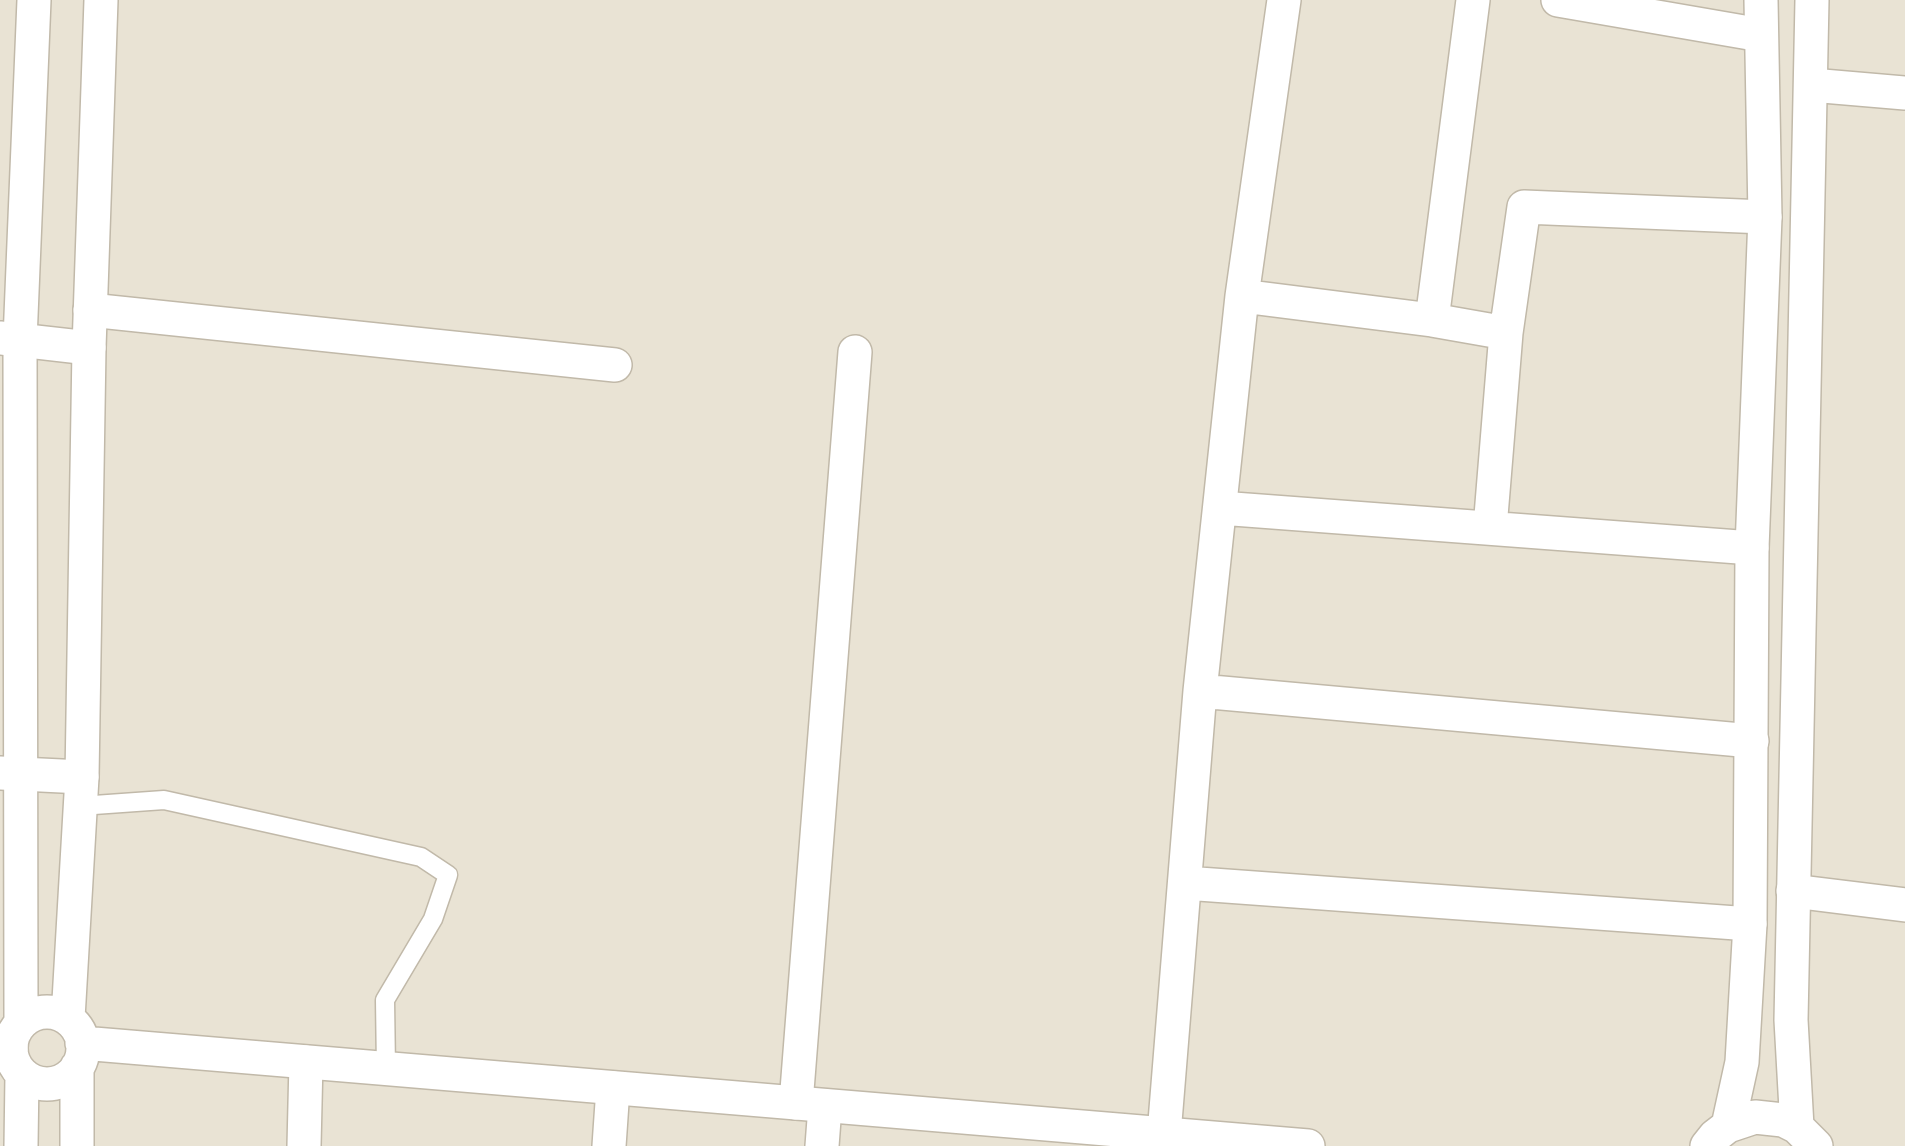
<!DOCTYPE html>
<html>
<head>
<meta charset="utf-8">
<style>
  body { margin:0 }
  canvas { display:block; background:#f4f1e7 }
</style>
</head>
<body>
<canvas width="1905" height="1146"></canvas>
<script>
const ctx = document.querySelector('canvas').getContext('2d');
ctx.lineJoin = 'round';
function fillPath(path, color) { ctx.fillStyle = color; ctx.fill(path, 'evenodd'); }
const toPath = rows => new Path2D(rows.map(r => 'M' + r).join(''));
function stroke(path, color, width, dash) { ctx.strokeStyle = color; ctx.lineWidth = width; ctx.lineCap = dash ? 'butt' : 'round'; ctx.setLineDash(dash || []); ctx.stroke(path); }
const residential = toPath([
  [0,0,1905,0,1905,1146,0,1146]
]);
const service = toPath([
  [80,806,164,800,421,857,448,875,433,919,385,1000,386,1069]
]);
const minor = toPath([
  [1558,0,1761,35],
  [1811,85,1905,93],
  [1242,296,1432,320,1506,333],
  [90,310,615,365],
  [1432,320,1473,0],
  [0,338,89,348],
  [1220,508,1752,548],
  [1490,528,1506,333,1524,207,1765,217],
  [1200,691,1752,741],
  [0,773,82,777],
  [1185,883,1750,924],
  [1793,891,1905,905],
  [0,1047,11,1048],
  [796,1103,855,352],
  [1164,1134,1200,691,1242,296,1284,0],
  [304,1146,306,1062],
  [609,1146,613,1088],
  [822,1146,825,1106]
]);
const tertiary = toPath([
  '11 1048a36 36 0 1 1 72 0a36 36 0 1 1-72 0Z',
  [68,1018,82,777,89,348,101,0],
  [21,1022,20,340,34,0],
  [82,1043,1308,1146],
  [1728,1126,1742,1062,1750,924,1752,548,1765,217,1761,0],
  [1797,1127,1791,1020,1812,0],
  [21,1146,22,1075],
  [77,1146,77,1067],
  [1707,1146,1715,1136,1728,1126,1755,1117,1783,1120,1797,1127,1816,1146]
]);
fillPath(residential, '#e9e3d4');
stroke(service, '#c1b9a9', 21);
stroke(minor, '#c1b9a9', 36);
stroke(tertiary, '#c1b9a9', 36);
stroke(service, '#fff', 18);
stroke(minor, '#fff', 33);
stroke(tertiary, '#fff', 33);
</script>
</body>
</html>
